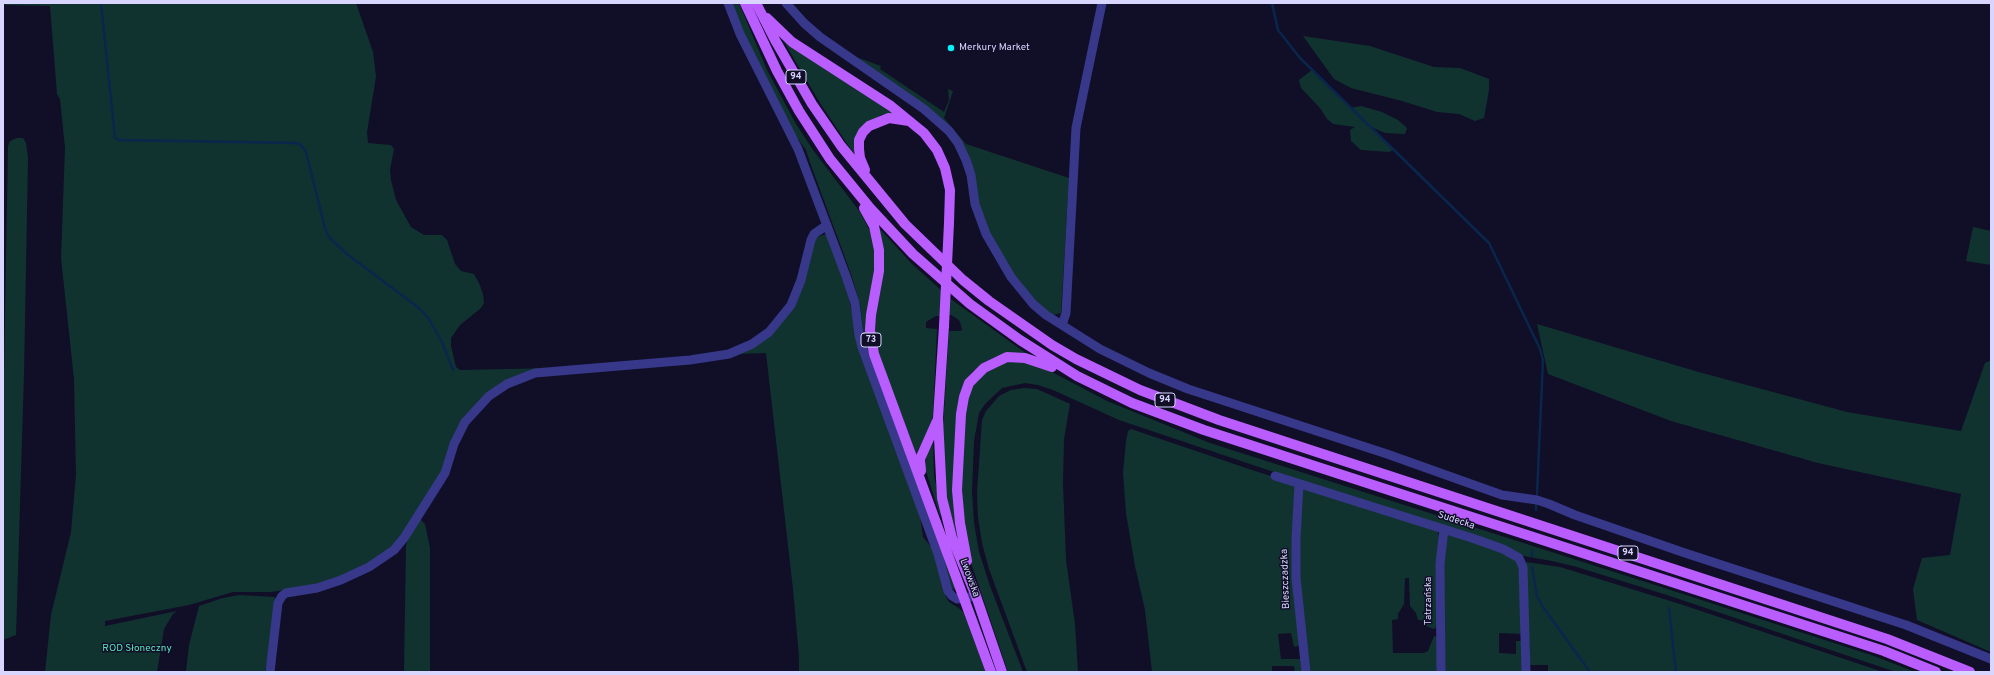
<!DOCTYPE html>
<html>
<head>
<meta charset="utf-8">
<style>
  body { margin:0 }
  #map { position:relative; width:1994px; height:675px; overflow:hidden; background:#110e28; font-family:Overpass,sans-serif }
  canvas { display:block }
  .frame { position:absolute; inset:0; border:4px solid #d8d6ff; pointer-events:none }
</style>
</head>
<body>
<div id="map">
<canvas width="1994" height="675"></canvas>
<div class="frame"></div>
</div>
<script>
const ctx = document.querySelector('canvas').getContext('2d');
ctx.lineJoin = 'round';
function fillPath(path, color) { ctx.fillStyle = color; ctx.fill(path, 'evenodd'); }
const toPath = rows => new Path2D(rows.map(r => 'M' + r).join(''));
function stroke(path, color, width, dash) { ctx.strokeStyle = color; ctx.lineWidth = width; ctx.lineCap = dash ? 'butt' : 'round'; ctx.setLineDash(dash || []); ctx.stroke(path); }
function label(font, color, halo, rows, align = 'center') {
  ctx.font = font + ' Overpass,sans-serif'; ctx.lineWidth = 3; ctx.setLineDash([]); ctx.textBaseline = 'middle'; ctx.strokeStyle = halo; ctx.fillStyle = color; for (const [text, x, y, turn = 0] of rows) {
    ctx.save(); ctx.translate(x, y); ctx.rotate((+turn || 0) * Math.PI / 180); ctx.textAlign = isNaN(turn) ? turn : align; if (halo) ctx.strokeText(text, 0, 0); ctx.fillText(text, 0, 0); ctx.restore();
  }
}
const green = toPath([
  [3,3,356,3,373,52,376,77,367,132,368,143,391,145,394,149,390,170,391,180,396,200,411,227,424,235,442,235,447,240,455,264,461,271,474,274,479,283,483,294,484,303,481,308,460,325,451,338,451,346,456,367,460,370,557,368,540,369,476,406,445,467,395,545,356,571,303,588,270,592,233,592,189,605,105,621,105,626,177,611,173,614,164,629,157,672,45,672,51,615,71,532,76,475,74,379,61,258,65,148,60,99,57,94,50,6,6,5],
  [731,3,739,3,767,70,796,124,813,150,860,212,872,235,874,247,875,273,866,328,956,588,955,590,951,588,865,346,860,304,851,274,812,168,806,150,793,132,745,39],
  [1303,36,1370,46,1434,67,1460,68,1489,79,1489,90,1484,118,1475,121,1459,114,1437,112,1402,101,1351,88,1334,79],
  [783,40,895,113,881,115,865,125,855,140,854,154,820,103],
  [856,57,881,66,880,69,944,112,949,100,948,89,953,91,944,118,966,144,1069,178,1061,313,1053,315,1047,312,1022,288,984,224,961,140],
  [1312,70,1351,108,1361,106,1382,112,1398,120,1407,128,1405,134,1385,133,1371,127,1393,150,1389,152,1361,150,1351,141,1350,130,1355,127,1333,124,1327,119,1320,108,1301,88,1299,80],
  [17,138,23,138,26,143,28,158,24,374,16,635,3,640,3,431,8,146,10,141],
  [1973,227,1991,231,1991,265,1966,261],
  [880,229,912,264,952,300,1027,354,1004,354,995,357,982,364,971,373,964,385,959,546,945,490,943,428,949,331,960,331,962,330,961,325,959,320,951,315,936,316,926,322,926,328,937,329,933,415,931,425,918,450,916,457,876,349,874,329],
  [826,234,845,283,856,329,920,516,923,537,932,548,946,597,949,602,960,609,964,613,986,672,799,672,799,657,793,589,766,353,736,354,779,324,815,238],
  [1537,324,1695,371,1847,412,1961,431,1985,363,1991,360,1991,652,1917,620,1913,589,1922,558,1950,555,1961,494,1818,463,1671,421,1548,374],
  [1013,361,1030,363,1050,371,1107,401,1210,443,1655,585,1874,656,1915,672,1896,672,1667,595,1577,567,1552,561,1524,556,1119,420,1053,390,1038,385,1025,383,1002,388,985,404,979,413,974,441,972,492,974,523,979,552,990,586,1023,672,1008,672,969,557,965,536,961,482,964,414,968,397,975,382,985,371,998,364],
  [1024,388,1037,389,1070,404,1064,439,1063,483,1066,560,1075,624,1078,672,1027,672,989,569,982,543,978,517,977,493,982,420,986,411,999,396,1011,390],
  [1131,429,1252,470,1437,530,1439,536,1438,625,1434,629,1428,627,1421,620,1418,620,1416,613,1410,606,1409,578,1405,578,1404,604,1398,614,1398,619,1392,620,1393,653,1424,653,1428,651,1434,636,1438,637,1437,671,1309,672,1301,645,1294,647,1291,633,1278,634,1281,659,1303,659,1303,672,1295,672,1294,666,1272,666,1272,672,1152,672,1145,610,1135,566,1126,513,1123,473,1126,441,1128,431],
  [933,444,934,475,942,515,940,516,925,468,927,453],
  [419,518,425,524,430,548,430,672,404,672,406,546,409,535],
  [1449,534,1494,548,1519,562,1524,634,1499,633,1499,653,1516,654,1516,641,1523,641,1523,672,1444,672,1444,542],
  [1526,562,1560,567,1586,575,1680,604,1883,672,1548,672,1548,665,1530,665],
  [239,595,275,597,272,636,265,672,186,672,189,645,199,606,223,598]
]);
const stream = toPath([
  [101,3,115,138,119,140,296,143,301,145,306,152,325,228,328,236,347,254,419,308,429,319,442,342,453,370],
  [1272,3,1278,30,1300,58,1489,243,1540,349,1543,360,1537,494],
  [1536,510,1536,505],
  [1532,556,1532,551],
  [1532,567,1537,596,1543,607,1590,672],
  [1669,608,1676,672]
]);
const minor = toPath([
  [728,3,740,34,798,149,846,276,855,303,859,335,862,347,938,554,948,591,952,596,957,599,976,596],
  [786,3,804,23,820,37,924,109,949,131,958,143,966,160,971,175,975,204,986,234,1011,277,1033,304,1046,315,1100,349,1149,373,1188,389,1387,454,1502,495,1537,500,1549,504,1575,515,1685,553,1906,625,1991,659],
  [1062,325,1066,313,1076,128,1102,3],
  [1275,476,1472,538,1503,549,1519,558,1523,567,1526,672],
  [1299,484,1296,538,1296,578,1306,672],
  [270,672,278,603,282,596,286,593,317,588,341,580,369,567,394,550,404,538,445,473,454,444,465,422,489,396,507,384,535,373,690,360,729,354,752,344,769,332,791,305,801,280,811,240,814,234,827,225],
  [1441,672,1440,564,1444,529]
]);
const primary = toPath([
  [745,3,777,71,799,111,830,159,870,208,913,254,970,304,1020,340,1077,376,1132,403,1204,430,1884,651,1936,672],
  [756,3,775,40,812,104,841,146,905,224,963,280,989,301,1052,345,1076,359,1140,390,1219,420,1887,639,1970,672],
  [767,18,792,42,891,106,924,133,937,150,945,168,950,190,949,223],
  [865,170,860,158,859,149,859,140,863,132,869,126,889,118,909,121],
  [864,208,874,226,879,250,879,271,871,315,870,330,874,354,991,672],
  [944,326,938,418,942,498,952,538,976,596,1002,672],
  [921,471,920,459,937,421],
  [967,561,960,523,957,490,961,414,964,397,969,383,984,368,1007,357,1025,358,1052,367]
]);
const primaryBridge = toPath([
  [944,326,949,223]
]);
const markers = [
  [951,48,4,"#02f4ff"]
];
const shields = [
  [796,77,20],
  [871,340,20],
  [1165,400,20],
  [1628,553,20]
];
const shieldNames = [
  ["94",796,77],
  ["73",871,340],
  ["94",1165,400],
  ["94",1628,553]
];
const poiNames = [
  ["Merkury Market",959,48]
];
const streetNames = [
  ["Sudecka",1456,521,18],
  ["Lwowska",969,578,70],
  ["Bieszczadzka",1286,579,-92],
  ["Tatrzańska",1429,601,-90]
];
const parkNames = [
  ["ROD Słoneczny",137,649]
];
fillPath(green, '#113330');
stroke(stream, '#09264c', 2.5);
stroke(minor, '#37388a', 9);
stroke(primary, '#b95dff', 10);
stroke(primaryBridge, '#b95dff', 10);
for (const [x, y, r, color] of markers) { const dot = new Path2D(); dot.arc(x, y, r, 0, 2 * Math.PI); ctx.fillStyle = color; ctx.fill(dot); stroke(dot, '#110e28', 1.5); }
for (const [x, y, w] of shields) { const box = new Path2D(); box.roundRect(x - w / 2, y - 7, w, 14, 3); ctx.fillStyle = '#110e28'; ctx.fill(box); stroke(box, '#d8d6ff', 1); }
label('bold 9px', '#d8d6ff', null, shieldNames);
label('10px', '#d8d6ff', '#110e28', poiNames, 'left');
label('10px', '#d8d6ff', '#110e28', streetNames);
label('10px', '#5ae6bc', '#110e28', parkNames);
</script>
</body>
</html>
